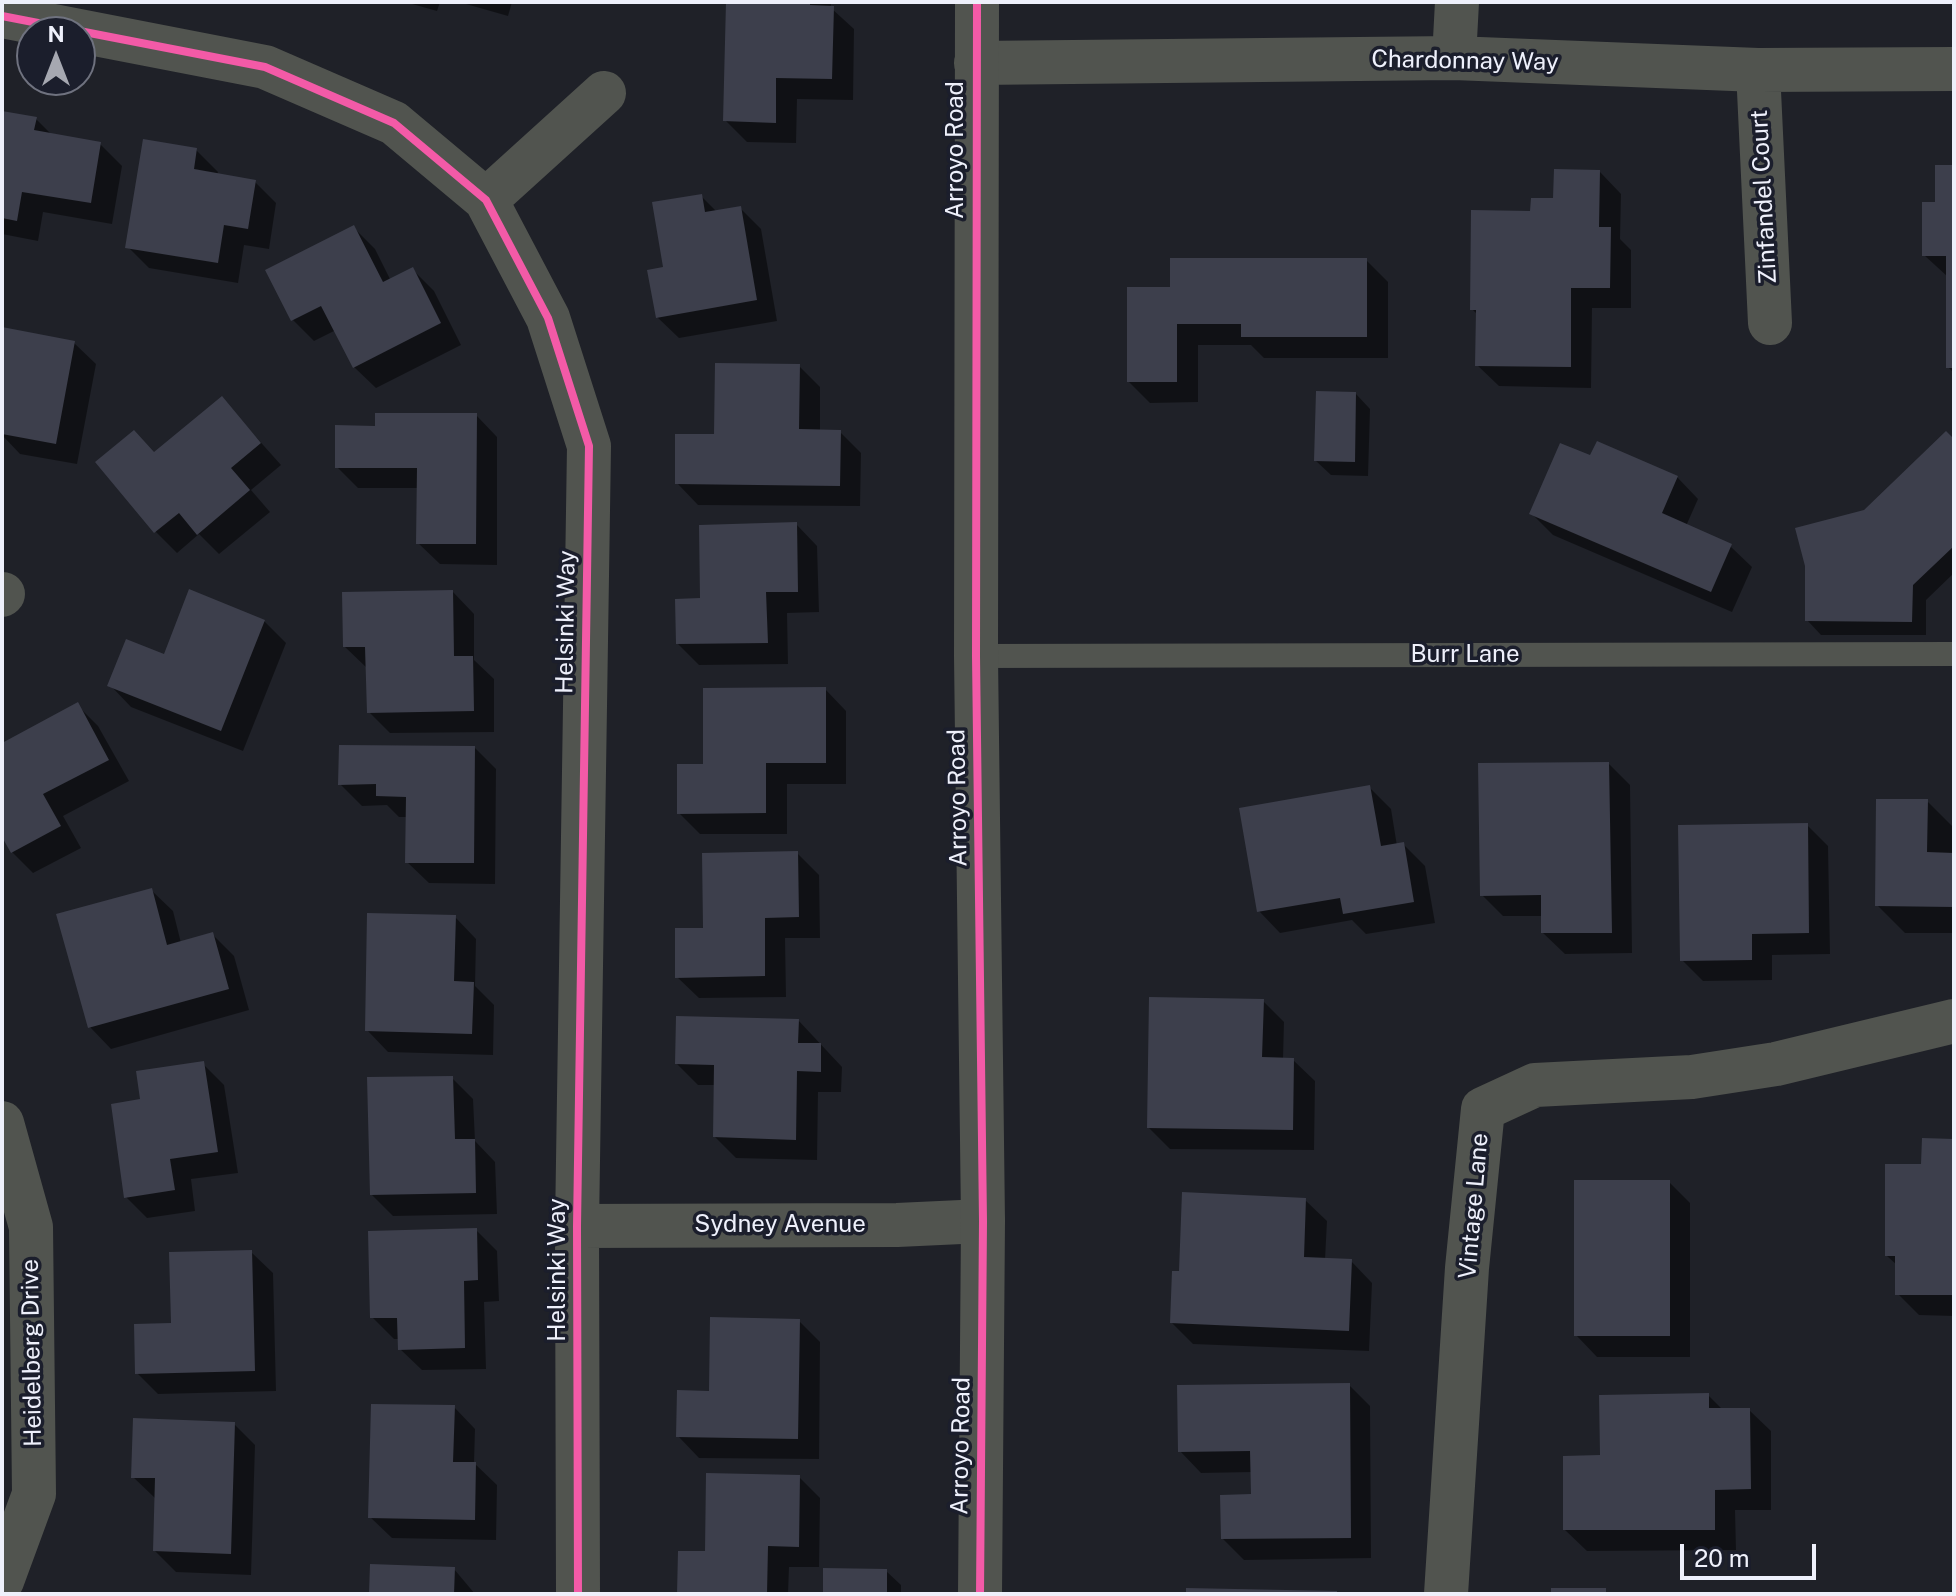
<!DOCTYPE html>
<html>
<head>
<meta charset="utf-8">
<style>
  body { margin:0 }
  #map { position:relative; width:1956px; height:1596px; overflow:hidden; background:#1f2128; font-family:"Public Sans",sans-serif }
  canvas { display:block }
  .frame { position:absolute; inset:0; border:4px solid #eef0fb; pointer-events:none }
  .north { position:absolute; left:16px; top:16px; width:80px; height:80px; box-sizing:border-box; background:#1b1e2c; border:2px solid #6f727f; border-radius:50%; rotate:0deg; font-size:22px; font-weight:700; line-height:32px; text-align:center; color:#eef0fb }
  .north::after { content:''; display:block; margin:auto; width:28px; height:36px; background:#a6a8b1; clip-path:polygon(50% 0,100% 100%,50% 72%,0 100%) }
  .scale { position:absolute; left:1680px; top:1544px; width:136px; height:36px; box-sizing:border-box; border:4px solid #eef0fb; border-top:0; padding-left:10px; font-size:24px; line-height:28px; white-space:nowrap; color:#eef0fb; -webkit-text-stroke:6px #1b1e2c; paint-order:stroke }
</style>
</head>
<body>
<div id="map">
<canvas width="1956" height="1596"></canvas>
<div class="frame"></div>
<div class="north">N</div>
<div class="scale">20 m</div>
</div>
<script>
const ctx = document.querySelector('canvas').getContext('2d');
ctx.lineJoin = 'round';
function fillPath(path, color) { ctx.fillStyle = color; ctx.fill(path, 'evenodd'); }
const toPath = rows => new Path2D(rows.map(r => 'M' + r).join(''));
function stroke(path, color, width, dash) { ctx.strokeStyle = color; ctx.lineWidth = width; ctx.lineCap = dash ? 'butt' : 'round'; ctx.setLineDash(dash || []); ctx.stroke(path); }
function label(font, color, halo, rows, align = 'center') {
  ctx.font = font + ' "Public Sans",sans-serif'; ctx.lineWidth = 7; ctx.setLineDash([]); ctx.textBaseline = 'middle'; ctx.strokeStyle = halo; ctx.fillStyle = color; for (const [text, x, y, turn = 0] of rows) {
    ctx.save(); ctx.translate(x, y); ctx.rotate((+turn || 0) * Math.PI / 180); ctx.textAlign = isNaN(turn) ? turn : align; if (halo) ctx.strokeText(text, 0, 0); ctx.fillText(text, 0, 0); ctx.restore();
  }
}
const shadow = toPath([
  [405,2,440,2,437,11],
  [459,2,512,2,508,16],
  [761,2,831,2,831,8,854,29,853,100,797,99,796,143,747,142,725,120],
  [2,113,36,119,53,136,100,144,122,166,112,224,43,212,38,241,2,234],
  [196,150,218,172,217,175,255,182,276,203,269,249,244,245,238,283,149,268,128,247],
  [1954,167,1954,373,1948,367,1948,277,1924,255],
  [1600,172,1621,194,1620,239,1631,250,1631,308,1592,308,1591,388,1499,386,1477,365,1478,315,1472,309,1532,213],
  [701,196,717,212,740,208,761,229,777,321,679,338,657,317,665,269],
  [354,228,375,249,391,281,413,270,434,291,461,345,376,388,354,367,336,330,314,341,293,320],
  [1366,260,1388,282,1388,358,1264,358,1251,345,1198,345,1198,402,1150,403,1129,382,1172,289],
  [2,329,74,343,96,364,77,464,20,454,2,435],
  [799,366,820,387,820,431,840,432,861,453,860,506,698,505,677,483,716,436],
  [1356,394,1370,409,1368,476,1331,475,1316,461],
  [222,399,281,465,251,490,270,512,219,554,199,534,177,553,156,532,155,454],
  [476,415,497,437,497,565,440,564,418,543,419,488,358,488,337,467,377,428],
  [1954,442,1954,573,1926,600,1926,635,1821,635,1807,620,1865,511],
  [1591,458,1677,477,1698,499,1686,526,1730,546,1752,567,1732,612,1553,535,1532,514],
  [796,524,817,546,819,612,787,613,788,664,699,665,678,644,703,600],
  [453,592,474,614,474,660,494,679,494,732,390,733,369,712,368,669,345,647],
  [264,621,286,643,243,751,131,707,110,685,165,657],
  [825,689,846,711,846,784,787,784,787,834,700,834,679,813,705,766],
  [77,705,98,726,129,781,63,816,81,848,33,873,12,852,2,833,2,745],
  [475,748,496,769,495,884,429,883,407,862,408,817,399,817,387,805,362,806,340,784],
  [1609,764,1630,785,1632,953,1565,954,1543,933,1543,916,1503,916,1482,895],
  [1369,787,1391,809,1397,846,1404,845,1425,866,1435,923,1366,934,1352,920,1280,933,1259,911],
  [1927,801,1954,828,1954,933,1905,933,1877,905],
  [1807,825,1828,846,1830,954,1772,955,1772,980,1703,981,1682,960],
  [797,853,819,875,820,938,785,938,786,997,699,998,677,977,705,930],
  [151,890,173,911,181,943,212,934,234,956,249,1010,111,1049,90,1027],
  [455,917,476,939,475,986,494,1005,493,1055,388,1052,367,1030],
  [1263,1001,1284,1022,1283,1059,1293,1060,1315,1081,1314,1150,1170,1149,1149,1128],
  [798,1020,842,1067,841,1092,818,1092,817,1160,736,1158,715,1137,716,1085,698,1085,677,1064],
  [203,1064,224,1085,238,1173,191,1179,195,1211,147,1218,126,1197,143,1101],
  [452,1078,473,1099,475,1141,495,1162,497,1214,393,1216,372,1195],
  [1954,1141,1954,1316,1919,1315,1898,1294,1898,1266,1887,1256,1923,1166],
  [1669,1182,1690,1203,1690,1357,1597,1357,1576,1335],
  [1305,1200,1327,1221,1325,1260,1351,1261,1372,1283,1369,1351,1193,1344,1172,1323,1181,1273],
  [476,1230,497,1251,499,1301,484,1302,486,1369,422,1370,400,1349,400,1339,394,1339,372,1317],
  [251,1252,273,1273,276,1391,158,1394,137,1373,173,1325],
  [799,1321,820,1342,819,1459,699,1458,678,1436,711,1393],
  [1349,1385,1370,1406,1371,1558,1244,1560,1223,1539,1253,1496,1253,1472,1201,1473,1180,1451],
  [1708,1395,1723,1410,1749,1410,1771,1431,1771,1510,1735,1510,1736,1550,1587,1551,1565,1530,1602,1457],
  [454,1407,475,1429,474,1463,497,1485,496,1540,392,1538,370,1517],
  [234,1424,255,1445,251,1575,176,1572,155,1551,155,1498,133,1477],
  [799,1477,820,1498,819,1567,789,1567,788,1594,679,1594,707,1554],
  [454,1569,475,1594,371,1594],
  [886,1571,901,1585,901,1594,825,1594]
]);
const building = toPath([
  [726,2,810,2,810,5,834,6,832,79,776,78,776,123,723,121],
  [2,111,37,117,34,130,101,142,91,203,22,192,17,221,2,218],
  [143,139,197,148,194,169,256,180,248,229,224,225,218,263,125,248],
  [1935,165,1954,165,1954,368,1946,368,1946,256,1922,256,1922,202,1935,202],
  [1554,169,1600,170,1599,227,1611,227,1610,288,1571,288,1571,367,1475,366,1476,310,1470,310,1471,210,1530,211,1531,198,1553,198],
  [702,194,705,212,741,206,757,300,656,318,647,270,663,267,652,202],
  [354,225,383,282,413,267,441,323,353,368,321,306,291,321,265,270],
  [1170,258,1367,258,1367,337,1241,337,1241,324,1177,324,1177,382,1127,382,1127,287,1170,287],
  [2,327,75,341,56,444,2,434],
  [715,363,800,364,799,429,841,430,840,486,675,484,675,434,714,434],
  [1316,391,1356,392,1355,462,1314,461],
  [222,396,261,443,231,468,250,490,197,535,179,513,154,533,95,462,134,430,154,452],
  [375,413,477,413,476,544,416,544,417,468,335,468,335,425,375,426],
  [1946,431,1954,439,1954,546,1913,585,1912,622,1805,621,1805,566,1795,528,1864,510],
  [1597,441,1678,476,1662,513,1732,544,1711,592,1529,514,1560,443,1590,455],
  [797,522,798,592,766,592,768,643,676,644,675,599,700,598,699,525],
  [189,589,265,620,221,731,107,686,126,639,164,654],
  [453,590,454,656,473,656,474,711,367,713,365,647,343,647,342,592],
  [826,687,826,763,766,763,766,813,677,814,677,764,703,764,703,688],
  [78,702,109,760,43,794,61,826,11,853,2,837,2,743],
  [339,745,475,746,474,863,405,863,406,797,376,796,376,784,338,785],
  [1609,762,1612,933,1541,933,1541,895,1480,896,1478,763],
  [1370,785,1381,846,1404,842,1414,902,1343,914,1340,898,1257,912,1239,808],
  [1876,799,1928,799,1927,852,1954,853,1954,907,1875,906],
  [1808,823,1809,933,1752,934,1752,960,1680,961,1678,825],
  [798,851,799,917,765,918,765,976,675,978,675,928,703,928,702,853],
  [152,888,167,945,213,932,229,989,88,1028,56,914],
  [367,913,456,915,454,981,474,982,472,1034,365,1031],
  [1149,997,1264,999,1262,1057,1294,1058,1293,1130,1147,1128],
  [676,1016,799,1019,798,1043,821,1043,821,1072,797,1071,796,1140,713,1137,714,1065,675,1064],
  [204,1061,218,1152,170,1159,175,1190,124,1198,111,1104,140,1099,136,1071],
  [453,1076,455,1139,475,1139,476,1193,370,1195,367,1077],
  [1922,1138,1954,1139,1954,1295,1895,1295,1895,1256,1885,1256,1885,1164,1921,1164],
  [1574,1180,1670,1180,1670,1336,1574,1336],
  [1182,1192,1306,1198,1304,1257,1352,1259,1349,1331,1170,1323,1172,1271,1179,1271],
  [477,1228,478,1280,464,1281,465,1348,398,1350,397,1318,370,1318,368,1231],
  [252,1250,255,1371,135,1374,134,1324,171,1323,169,1252],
  [710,1317,800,1319,798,1439,676,1437,677,1390,709,1391],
  [1350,1383,1351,1538,1221,1539,1220,1495,1251,1494,1250,1451,1178,1452,1177,1385],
  [1709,1393,1709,1408,1750,1408,1751,1489,1715,1490,1715,1530,1563,1530,1563,1456,1600,1455,1599,1395],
  [371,1404,455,1405,453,1462,476,1462,475,1520,368,1518],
  [133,1418,235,1422,231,1554,153,1551,155,1478,131,1478],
  [706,1473,800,1475,799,1547,768,1546,767,1594,677,1594,678,1551,705,1551],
  [370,1564,455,1567,454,1594,369,1594],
  [823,1568,887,1569,887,1594,823,1594],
  [1186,1588,1337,1591,1337,1594,1186,1594],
  [1551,1588,1606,1588,1606,1594,1551,1594]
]);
const service = toPath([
  [976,656,1954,654]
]);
const minor = toPath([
  [2,16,265,67,394,123,486,200,548,318,589,446,577,1226,578,1594],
  [1454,58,1457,2],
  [976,63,1454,58,1758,70,1954,69],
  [1758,70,1770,323],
  [486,200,604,93],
  [2,595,3,594],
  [2,1123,31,1227,34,1494,2,1581],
  [577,1226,897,1225,983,1221],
  [1446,1594,1467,1268,1483,1109,1535,1085,1692,1077,1776,1064,1954,1021]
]);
const tertiary = toPath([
  [977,2,976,656,983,1221,980,1594]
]);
const cycleway = toPath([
  [977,2,976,656,983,1221,980,1594],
  [2,16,265,67,394,123,486,200,548,318,589,446,577,1226,578,1594]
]);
const streetNames = [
  ["Chardonnay Way",1465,61,1],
  ["Arroyo Road",956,150,-90],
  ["Zinfandel Court",1764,197,-93],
  ["Helsinki Way",566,622,-89],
  ["Burr Lane",1465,655],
  ["Arroyo Road",958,798,-91],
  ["Vintage Lane",1474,1206,-85],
  ["Sydney Avenue",780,1225],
  ["Helsinki Way",558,1270,-90],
  ["Heidelberg Drive",32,1353,-91],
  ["Arroyo Road",961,1446,-89]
];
fillPath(shadow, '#0007');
fillPath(building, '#3d3f4c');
stroke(service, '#51544f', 24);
stroke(minor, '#51544f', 44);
stroke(tertiary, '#51544f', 44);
stroke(cycleway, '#f35aa7', 8);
label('24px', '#eef0fb', '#1b1e2c', streetNames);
</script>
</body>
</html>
